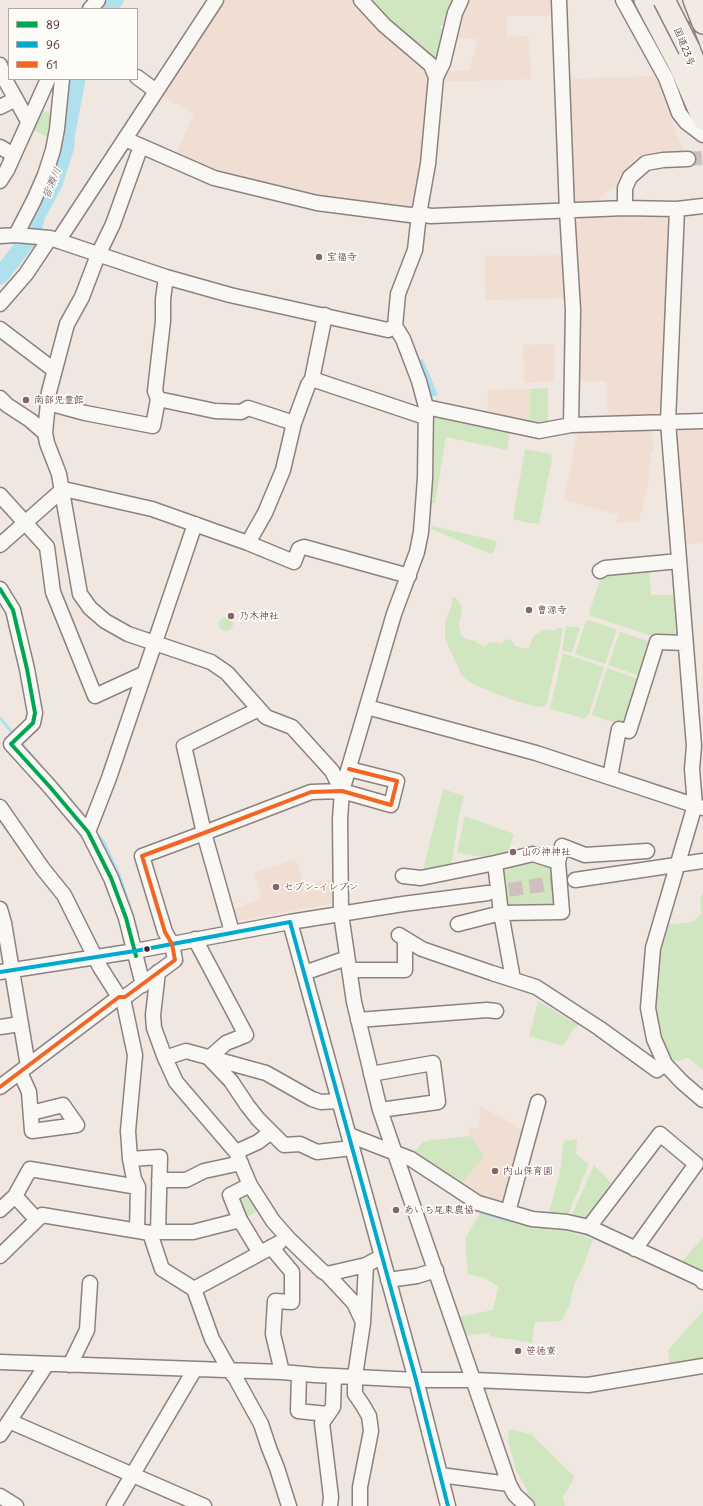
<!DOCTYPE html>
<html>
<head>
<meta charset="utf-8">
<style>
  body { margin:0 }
  #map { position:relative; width:703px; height:1506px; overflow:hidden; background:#f0e7e1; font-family:Delius,sans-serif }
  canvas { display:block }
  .legend { position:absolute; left:8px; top:8px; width:130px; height:72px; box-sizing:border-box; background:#fdfcf7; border:1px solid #b5a4a5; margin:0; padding:5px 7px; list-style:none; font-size:12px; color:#4a1f2b }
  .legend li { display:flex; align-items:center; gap:8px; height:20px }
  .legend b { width:20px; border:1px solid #b5a4a5 }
</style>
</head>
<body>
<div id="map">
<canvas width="703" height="1506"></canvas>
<ul class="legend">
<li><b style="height:5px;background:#00a651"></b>89</li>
<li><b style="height:5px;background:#00a9ce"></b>96</li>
<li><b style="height:5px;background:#f26522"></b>61</li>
</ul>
</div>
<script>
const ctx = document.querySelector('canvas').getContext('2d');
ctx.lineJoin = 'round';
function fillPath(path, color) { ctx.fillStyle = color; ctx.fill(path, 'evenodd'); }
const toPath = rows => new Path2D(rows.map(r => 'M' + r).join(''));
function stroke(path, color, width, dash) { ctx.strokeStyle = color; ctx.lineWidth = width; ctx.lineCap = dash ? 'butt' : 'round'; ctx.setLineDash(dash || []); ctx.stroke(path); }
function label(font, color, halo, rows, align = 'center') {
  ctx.font = font + ' Delius,"Klee One",sans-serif'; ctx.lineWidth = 3.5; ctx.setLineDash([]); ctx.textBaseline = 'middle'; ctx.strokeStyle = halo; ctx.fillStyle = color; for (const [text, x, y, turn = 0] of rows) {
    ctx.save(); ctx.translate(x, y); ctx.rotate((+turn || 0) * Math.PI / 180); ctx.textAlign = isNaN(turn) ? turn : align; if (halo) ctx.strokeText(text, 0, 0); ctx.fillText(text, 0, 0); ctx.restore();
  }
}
const built = toPath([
  [223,0,353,0,380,28,427,68,431,84,416,207,411,210,321,198,218,177,174,158,194,114,160,95],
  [464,0,555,0,556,16,507,16,507,37,529,36,531,79,443,82,444,72,470,70,477,39,452,38],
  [651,76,657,79,682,147,687,154,646,155,637,158,629,165,623,175,618,190,613,188,592,204,569,204,565,79],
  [670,215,662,418,608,420,606,381,577,381,576,223,583,216],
  [565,255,568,298,486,300,485,256],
  [554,344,554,381,524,383,523,345],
  [530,389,530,426,487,417,488,390],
  [703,425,703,543,682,544,673,426],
  [651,429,654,449,651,454,648,486,639,521,616,523,619,515,564,500,578,430],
  [296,859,304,887,317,881,330,880,336,884,335,899,330,904,231,922,229,911,262,898,254,873],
  [480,1106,527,1132,502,1209,459,1187,485,1155,470,1136,469,1128,479,1127]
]);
const green = toPath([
  [366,0,458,0,450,21,439,27,441,29,448,25,436,63],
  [37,108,55,115,53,139,28,128],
  [548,388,548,425,530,426,530,389],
  [439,416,510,430,507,450,446,437,435,503,431,503,432,469,430,421],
  [525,449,551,454,552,459,539,524,523,522,514,519,514,513],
  [432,526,497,541,494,552,491,554,431,529],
  [649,567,651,595,678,595,682,637,661,639,591,616,589,613,602,574],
  [455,597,461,606,462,612,459,625,461,635,466,639,475,641,484,647,489,642,501,643,507,639,511,640,515,646,528,649,534,635,546,629,553,631,558,628,563,628,559,651,546,706,541,707,526,704,501,696,471,683,462,676,445,639,445,623,452,604,452,598],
  '219 624a7 7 0 1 1 14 0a7 7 0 1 1-14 0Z',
  [589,620,617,630,605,664,575,654,586,621],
  [566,626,580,628,572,653,562,650],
  [620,632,654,643,643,677,608,665],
  [563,653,604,667,589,714,587,715,586,719,550,709],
  [607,668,641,680,627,727,592,715],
  [443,789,464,796,459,815,451,868,422,874],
  [465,816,514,834,507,855,495,854,490,858,457,853],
  [533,858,553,865,558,905,507,909,500,868],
  [703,893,703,1070,688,1058,674,1062,666,1050,660,1039,653,986,658,951,666,925,693,922,701,914,700,900],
  [538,1001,573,1022,579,1020,581,1022,572,1031,563,1046,529,1036],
  [470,1136,485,1155,459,1187,411,1156,423,1142,432,1140],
  [577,1139,576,1154,589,1164,567,1217,547,1219,560,1172,564,1141],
  [594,1165,614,1186,588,1222,571,1217],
  [248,1190,261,1209,245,1218,235,1197],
  [480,1214,510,1222,569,1232,593,1239,583,1267,574,1285,570,1304,561,1321,535,1322,532,1343,490,1336,488,1333,464,1336,457,1317,493,1310,498,1287,485,1278,468,1274,465,1238],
  [703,1238,703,1275,679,1264],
  [703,1311,703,1361,670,1367,668,1350],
  [509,1429,531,1434,575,1477,563,1497,565,1506,533,1506,522,1496,528,1492,516,1470,508,1441]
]);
const water = toPath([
  [423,359,438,395,432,397,417,361]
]);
const stream = toPath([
  [0,718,15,736],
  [20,742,53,780],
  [58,785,78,810],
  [95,832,104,842,120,877,138,933],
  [163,1070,170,1084],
  [476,1209,482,1213,510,1221,523,1223],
  [555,1228,570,1230,589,1235,634,1256]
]);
const river = toPath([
  [108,9,115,0],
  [0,276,31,236,37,215,54,184,66,147,66,137,77,79]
]);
const minorTunnel = toPath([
  [688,159,703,158],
  [488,893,575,880]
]);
const minor = toPath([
  [361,0,384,25,431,65,436,77],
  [461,0,455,13,443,63,436,77,428,164,419,214,415,250,398,294,395,326,403,339,419,381,426,407,425,478,421,532,417,552,394,614,342,791,340,819,341,914,354,1002,380,1110,509,1484],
  [559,0,567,211,573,310,571,425],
  [623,0,666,78,679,113,686,122,703,135],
  [90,9,98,0],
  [0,65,4,78,28,121],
  [137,77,156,91],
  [0,107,16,99],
  [125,139,214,178,317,203,410,215,419,214,431,216,625,208,677,209,703,206],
  [141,146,113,224,98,255,82,297,67,324,49,392,45,433,47,443,59,474,80,594,90,608,105,621,128,634,211,662,227,673,266,717,292,727,332,771,342,791],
  [0,147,14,155],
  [0,181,7,170,48,79],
  [625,208,625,188,630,177,646,163,663,160,688,159],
  [677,209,668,422,694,746,692,769,695,805,653,948,648,1008,654,1039,665,1064,682,1082,703,1100],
  [16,235,34,200,45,175,53,150,57,129,62,79],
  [0,236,16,235,50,238,166,277,230,295,388,330,395,326],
  [58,241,216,0],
  [0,304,26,274,50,238],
  [0,329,54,370],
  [312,379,425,417],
  [0,398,7,405,30,420,45,433],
  [158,399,215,411,241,412,248,408,294,423],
  [48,403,85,413,153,426,158,399,155,391,163,321,163,299,166,277],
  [426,407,539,431,571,425,703,421],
  [0,495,47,547,53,592,95,696,143,674],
  [248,543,265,513,283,470,294,423,308,385,312,379,325,315],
  [0,545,62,490,68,490,152,509,248,543,294,562,299,549,304,547,409,576],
  [600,571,605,568,679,561],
  [0,589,13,610,27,669,35,713,33,723,11,744,50,787,88,832,111,878,126,918,143,985],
  [367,707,536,753,703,808],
  [610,777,619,729,629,731,657,642,685,643],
  [0,807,43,869,64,895,100,967,119,997,124,1003,135,1055,128,1131,130,1159,134,1179,138,1187,137,1231],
  [88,832,109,778,195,524],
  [495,863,533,854,558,862,562,846,585,855,647,851],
  [403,876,421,878,495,863,501,913,458,924],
  [575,880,703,861],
  [0,909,4,923,28,1066],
  [290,922,403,904,488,893],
  [232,932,204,833,184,746,259,709],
  [399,935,422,949,492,973,536,987,599,1028,657,1070,665,1064],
  [195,939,246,1035,226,1043,209,1058,231,1081,247,1105,258,1119,284,1145,300,1144,317,1152,352,1148],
  [349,970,405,970,405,939],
  [0,972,135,951,290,922,416,1380,448,1506],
  [158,972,153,1015,154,1028,165,1058,176,1082,236,1152,250,1185,273,1221,288,1238,322,1271,327,1274,366,1265,381,1257],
  [304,973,347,958],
  [513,979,501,913,562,912,558,862],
  [358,1020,487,1010,496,1011],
  [0,1027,20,1024],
  [165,1058,186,1051,266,1073,312,1099,321,1102,339,1101],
  [20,1072,29,1092,32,1131,77,1125,63,1105,31,1113],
  [371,1074,433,1063,438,1102,380,1110],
  [0,1087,119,997,125,997,175,960,172,944,165,932,142,856,204,833,311,792,342,791,391,805,397,781,349,769],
  [349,1135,411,1159,478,1203,532,1219,567,1222,589,1227,701,1279,703,1282],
  [236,1152,258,1142,271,1132],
  [130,1159,160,1157,158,1232],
  [159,1180,186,1180,204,1171,241,1163],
  [15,1196,37,1220],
  [0,1210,15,1196,30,1169,138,1187],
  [508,1212,538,1102],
  [240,1220,260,1253],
  [589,1227,660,1134,696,1164,635,1249],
  [150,1233,162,1269,194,1289,212,1339,230,1371,235,1377,261,1424,269,1448,277,1468,289,1506],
  [271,1247,292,1272,292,1302,275,1301,273,1334,282,1372],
  [0,1256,42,1215,150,1233,158,1232,193,1232,240,1220,230,1195,250,1185],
  [327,1274,354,1303,362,1320],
  [388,1280,417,1276,436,1270],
  [194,1289,279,1243],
  [0,1362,282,1372,315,1375,416,1380,474,1380,588,1385,703,1366],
  [70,1365,87,1330,90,1283],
  [299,1374,298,1411,327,1414],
  [9,1421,204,1506],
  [0,1435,47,1364],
  [440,1475,509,1484,515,1495,527,1506],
  [0,1496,16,1506],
  [114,1506,195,1369],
  [330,1506,331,1497,322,1423,333,1407,334,1376],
  [360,1506,360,1487,371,1431,369,1416,362,1404,355,1394,355,1376,363,1323,366,1265]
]);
const highway = toPath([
  [645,0,680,66,703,119],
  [694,0,703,23],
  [682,31,703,85]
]);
const highwayBridge = toPath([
  [664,0,689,49]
]);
const bus1 = toPath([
  [0,589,13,610,27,669,35,713,33,723,11,744,50,787,88,832,111,878,126,918,136,956]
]);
const bus2 = toPath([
  [0,972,135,951,290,922,416,1380,448,1506]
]);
const bus3 = toPath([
  [0,1087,119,997,125,997,175,960,172,944,165,932,142,856,204,833,311,792,342,791,391,805,397,781,349,769]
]);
const markers = [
  [319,257,4,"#84656b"],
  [26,400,4,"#84656b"],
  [529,610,4,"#84656b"],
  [231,616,4,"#84656b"],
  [513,852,4,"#84656b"],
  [276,887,4,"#84656b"],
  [147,949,3.5,"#4a1f2b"],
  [495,1171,4,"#84656b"],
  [396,1210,4,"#84656b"],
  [518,1351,4,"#84656b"]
];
const streetNames = [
  ["国道23号",684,47,68]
];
const poiNames = [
  ["宝福寺",327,257],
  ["南部児童館",34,400],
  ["曹源寺",537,610],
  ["乃木神社",239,616],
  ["山の神神社",521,852],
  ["セブン-イレブン",284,887],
  ["内山保育園",503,1171],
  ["あいち尾東農協",404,1210],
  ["笹徳寮",526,1351]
];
const waterNames = [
  ["皆瀬川",52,183,-67]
];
fillPath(built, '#f1ded3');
fillPath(green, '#d0e6c0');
fillPath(water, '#aee0ee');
stroke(stream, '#aee0ee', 3);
stroke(river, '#aee0ee', 17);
stroke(minorTunnel, '#cfbfbd', 14, [14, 7]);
stroke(minor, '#8d8180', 17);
stroke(highway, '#8d8180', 24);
stroke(minor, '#f9f8f5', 14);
stroke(highway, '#f1ebe4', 21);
stroke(highwayBridge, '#8d8180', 24, []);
stroke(highwayBridge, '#f1ebe4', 21);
stroke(bus1, '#00a651', 4);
stroke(bus2, '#00a9ce', 4);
stroke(bus3, '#f26522', 4);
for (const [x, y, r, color] of markers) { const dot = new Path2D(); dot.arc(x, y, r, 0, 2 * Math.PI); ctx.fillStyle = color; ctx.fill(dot); stroke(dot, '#fdfcf7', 1.5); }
label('10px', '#4a1f2b', '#fdfcf7', streetNames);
label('10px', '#4a1f2b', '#fdfcf7', poiNames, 'left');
label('italic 11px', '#605867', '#fdfcf7', waterNames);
</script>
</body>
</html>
